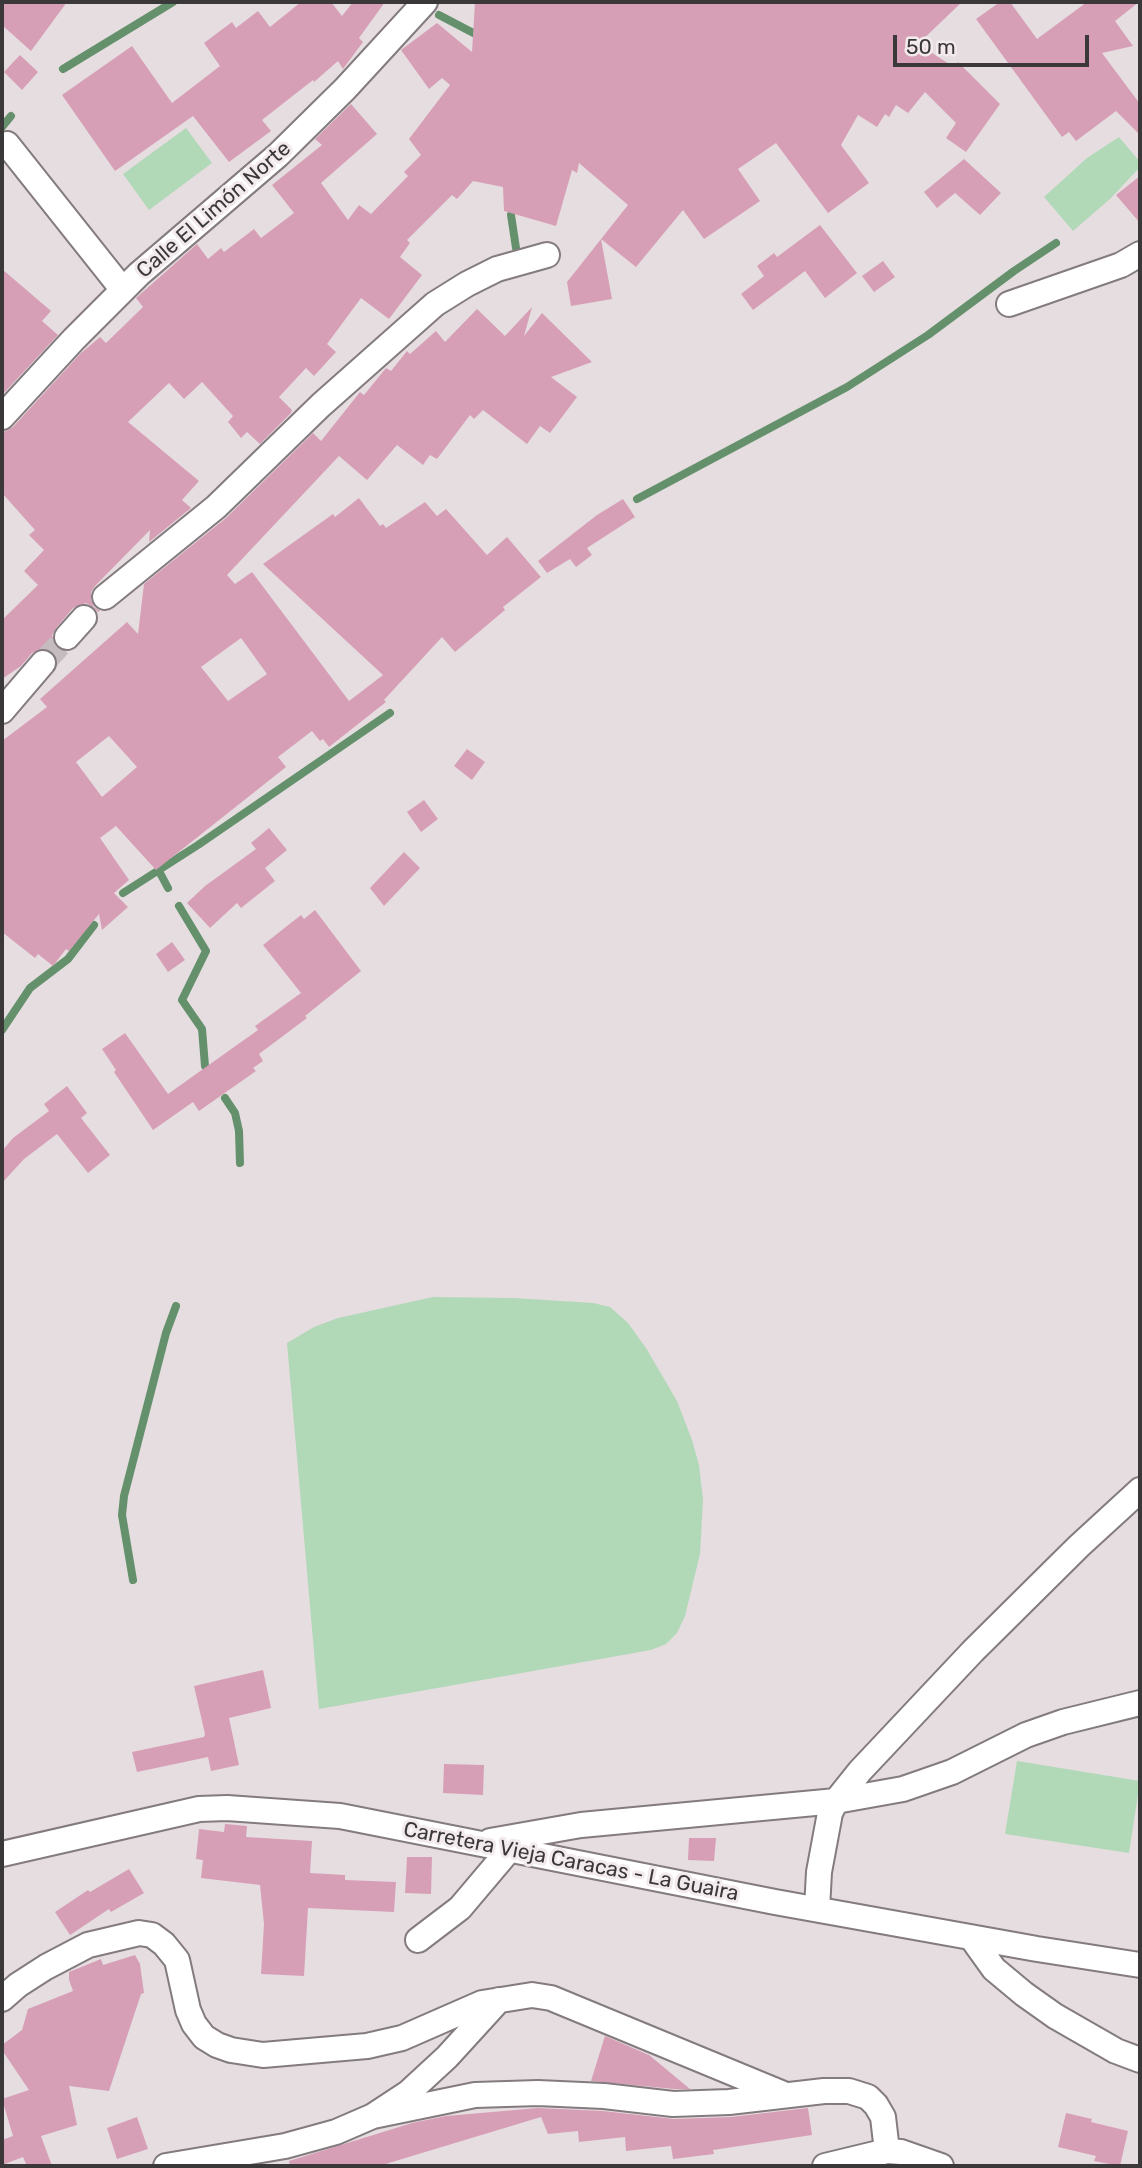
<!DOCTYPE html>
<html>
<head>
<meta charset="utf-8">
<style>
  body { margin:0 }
  #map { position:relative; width:1142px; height:2168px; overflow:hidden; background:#e6dde0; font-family:Rubik,sans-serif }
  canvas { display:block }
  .frame { position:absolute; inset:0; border:4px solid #3b3839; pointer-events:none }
  .scale { position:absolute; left:893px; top:35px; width:196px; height:32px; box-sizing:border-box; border:4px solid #3b3839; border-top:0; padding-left:9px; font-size:21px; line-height:24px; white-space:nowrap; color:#3b3839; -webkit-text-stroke:5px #f3eaee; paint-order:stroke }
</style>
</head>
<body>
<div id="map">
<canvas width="1142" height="2168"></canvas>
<div class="frame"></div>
<div class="scale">50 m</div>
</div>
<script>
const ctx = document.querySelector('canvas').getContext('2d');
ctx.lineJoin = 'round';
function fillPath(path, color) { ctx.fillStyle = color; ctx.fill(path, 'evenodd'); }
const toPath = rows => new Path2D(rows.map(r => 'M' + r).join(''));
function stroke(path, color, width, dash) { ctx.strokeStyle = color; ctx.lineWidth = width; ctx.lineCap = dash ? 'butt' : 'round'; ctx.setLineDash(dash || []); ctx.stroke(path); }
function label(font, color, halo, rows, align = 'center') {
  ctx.font = font + ' Rubik,sans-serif'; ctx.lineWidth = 6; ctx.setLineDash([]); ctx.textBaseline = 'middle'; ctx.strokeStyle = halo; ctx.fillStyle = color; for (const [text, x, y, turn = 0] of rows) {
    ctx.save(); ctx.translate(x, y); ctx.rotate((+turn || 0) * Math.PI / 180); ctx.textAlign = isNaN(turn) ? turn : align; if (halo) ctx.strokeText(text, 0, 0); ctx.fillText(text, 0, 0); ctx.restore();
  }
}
const green = toPath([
  [186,128,212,163,149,210,123,174],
  [1119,137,1140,162,1140,167,1110,199,1073,231,1044,197,1087,158],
  [433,1297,514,1298,593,1303,610,1307,628,1323,646,1348,677,1401,692,1440,699,1465,703,1500,700,1554,685,1616,677,1633,666,1644,651,1650,319,1709,287,1343,314,1327,338,1318],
  [1017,1761,1140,1781,1129,1853,1005,1834]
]);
const stream = toPath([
  [439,15,481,37],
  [63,69,173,2],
  [2,127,11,116],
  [511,215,516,248],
  [637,499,847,387,928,335,1014,271,1056,243],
  [159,871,168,888],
  [123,893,198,845,390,713],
  [179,906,206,951,182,1000,202,1029,205,1066],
  [2,1030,30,988,68,959,94,925],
  [225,1098,235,1113,239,1131,240,1163],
  [133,1580,122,1515,124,1496,166,1333,176,1306]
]);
const building = toPath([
  [2,2,67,2,31,51,2,25],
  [301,2,331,2,342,16,353,2,385,2,359,38,363,42,343,69,338,61,314,82,313,80,262,120,271,131,229,162,193,116,115,171,62,95,132,46,172,103,220,66,204,43,232,22,236,28,258,11,270,27],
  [475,2,962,2,918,44,954,67,958,62,1000,104,966,152,946,138,956,123,925,92,908,113,896,105,889,117,885,114,877,127,858,115,841,145,869,183,828,213,776,143,738,169,760,201,704,239,683,210,636,267,601,239,612,299,571,306,567,282,628,205,579,163,577,173,572,170,556,226,504,211,503,187,473,181,457,199,452,195,407,240,410,243,400,257,422,275,389,319,361,298,327,344,336,352,314,376,306,368,279,397,292,410,291,413,260,444,247,432,241,438,228,422,233,416,202,382,184,399,169,383,128,422,199,481,182,500,191,508,149,542,150,530,95,586,91,592,91,600,94,607,100,611,98,612,93,607,86,603,73,608,56,628,52,635,54,643,32,653,21,666,2,679,2,620,38,585,24,571,44,550,29,535,35,530,2,493,2,433,13,427,80,354,100,337,106,343,143,307,136,298,197,244,208,259,221,248,224,252,254,229,261,238,294,213,272,185,322,145,315,139,351,104,377,134,321,183,348,220,359,205,371,214,408,176,404,172,421,155,409,139,450,85,442,78,429,89,401,50,437,23,472,52],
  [1000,2,1010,2,1037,39,1087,2,1139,2,1115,21,1133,46,1102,53,1140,104,1140,135,1116,111,1076,141,1069,132,1062,137,976,19],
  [20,55,38,72,22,90,4,72],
  [964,159,1001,193,980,215,955,193,937,208,924,192],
  [1140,176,1140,223,1116,195],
  [820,225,857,273,825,298,805,271,753,310,741,294,764,276,757,266,774,253,777,257],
  [883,261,895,277,874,292,862,276],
  [2,269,51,311,42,321,58,335,2,395],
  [532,307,524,336,542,313,592,362,551,377,577,397,550,433,540,426,527,444,483,410,474,419,470,415,437,459,430,455,423,465,397,445,367,480,339,456,227,575,235,584,252,572,349,701,383,675,263,564,333,514,335,517,359,498,380,526,383,524,386,528,425,502,437,516,446,509,487,555,507,537,541,577,503,607,505,610,455,652,442,637,384,700,386,702,329,747,323,739,320,741,312,731,278,757,286,767,156,870,116,826,100,838,129,880,114,893,128,907,102,930,99,914,69,951,66,949,53,966,38,954,35,958,2,932,2,741,47,707,40,699,127,622,138,634,144,584,226,518,313,433,321,441,360,392,364,395,386,368,391,371,407,351,410,354,436,331,445,342,477,309,505,336],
  [241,638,267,674,228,701,201,667],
  [109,736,137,767,102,797,76,762],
  [623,499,635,517,587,548,592,555,576,567,570,559,547,573,538,561,597,515],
  [467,749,485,762,472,780,454,766],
  [424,800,438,819,421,832,407,812],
  [269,828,287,850,265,868,275,881,241,908,237,903,210,928,187,903,205,886,256,849,251,843],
  [404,852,420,868,384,906,370,888],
  [315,910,361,971,305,1016,307,1018,259,1054,263,1061,253,1068,256,1071,199,1111,193,1102,153,1130,114,1072,116,1070,102,1049,125,1033,168,1094,258,1030,255,1026,301,993,263,945,301,915,304,919],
  [172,942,185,960,168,972,156,954],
  [67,1086,87,1113,81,1118,110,1155,88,1173,57,1134,24,1159,2,1183,2,1151,13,1138,49,1111,44,1104],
  [263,1670,271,1708,229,1718,239,1765,211,1771,208,1757,137,1772,132,1752,204,1737,205,1734,194,1686],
  [444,1764,484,1765,483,1795,443,1793],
  [225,1824,247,1826,246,1837,312,1841,310,1873,345,1875,345,1880,396,1882,394,1912,308,1908,304,1976,261,1974,264,1924,260,1885,201,1878,203,1860,196,1859,199,1829,224,1832],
  [689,1838,716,1838,714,1861,688,1860],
  [407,1857,432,1857,431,1894,405,1893],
  [129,1869,144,1893,111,1912,109,1909,70,1935,55,1912,88,1890,90,1892],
  [135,1955,140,1964,144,1993,141,1994,109,2091,69,2086,77,2125,41,2136,52,2166,27,2166,23,2157,2,2165,2,2140,13,2136,2,2099,29,2090,2,2050,2,2045,22,2030,28,2009,73,1991,69,1980,69,1972,101,1959,103,1965],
  [605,2036,649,2055,690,2089,674,2089,591,2081],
  [538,2108,603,2111,674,2119,731,2117,808,2108,812,2135,713,2150,714,2154,673,2159,671,2146,626,2151,625,2137,579,2142,578,2131,548,2134,541,2117,379,2166,290,2166,289,2161,412,2123,446,2116],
  [1066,2113,1092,2119,1091,2122,1128,2131,1120,2166,1094,2161,1096,2156,1058,2147],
  [137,2117,148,2149,117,2159,107,2128]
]);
const minorTunnel = toPath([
  [43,663,67,637]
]);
const minor = toPath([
  [7,144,123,290],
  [1009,304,1121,265,1140,254],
  [2,417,74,339,139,274,278,155,345,89,425,2],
  [105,597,216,507,321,405,435,304,467,284,497,269,547,255],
  [67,637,84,618],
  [2,711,43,663],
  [490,1841,581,1825,836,1801,903,1789,952,1772,1026,1735,1063,1722,1140,1703],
  [2,1854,199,1809,227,1808,340,1816,775,1902,1037,1949,1140,1965],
  [817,1909,819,1872,830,1813,836,1801,860,1771,973,1651,1079,1546,1140,1490],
  [971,1937,994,1969,1024,1994,1055,2016,1116,2051,1140,2060],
  [418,1940,460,1908,509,1850],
  [2,1999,18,1985,46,1967,88,1945,139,1933,152,1935,164,1944,177,1960,188,2010,194,2024,204,2037,217,2045,231,2050,263,2055,367,2046,402,2038,482,2003,532,1995,551,1998,786,2095],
  [373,2116,475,2095,538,2093,604,2096,673,2104,729,2102,824,2091,849,2091,868,2097,876,2105,883,2117,887,2151],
  [166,2166,285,2146,336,2132,373,2116,408,2093,447,2057,499,2000],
  [825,2166,887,2151,901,2152,941,2166]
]);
const streetNames = [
  ["Calle El Limón Norte",214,210,-41],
  ["Carretera Vieja Caracas - La Guaira",571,1862,11]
];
fillPath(green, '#b1d8b7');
stroke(stream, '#64916c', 8);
fillPath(building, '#d79fb6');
stroke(minorTunnel, '#c4bcbf', 24, [24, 12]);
stroke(minor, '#837b7e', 28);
stroke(minor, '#fff', 24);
label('21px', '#3b3839', '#f3eaee', streetNames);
</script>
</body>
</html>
